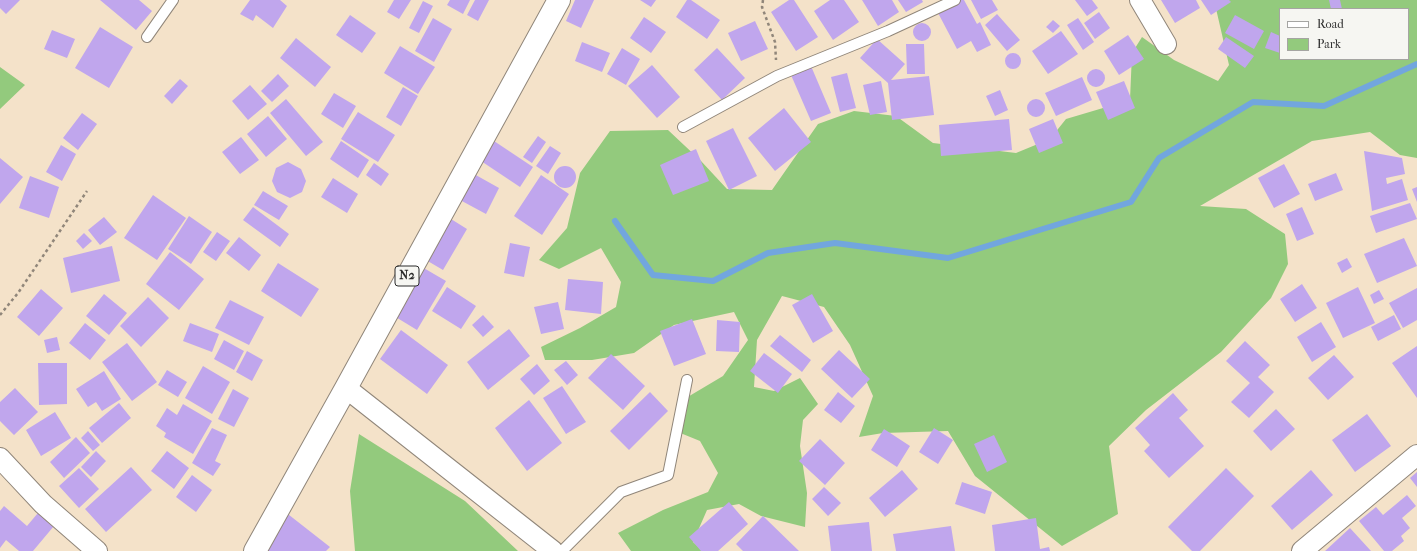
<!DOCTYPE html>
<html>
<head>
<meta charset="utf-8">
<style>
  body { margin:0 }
  #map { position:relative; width:1417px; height:551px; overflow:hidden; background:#f4e2c9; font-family:"IM FELL French Canon",serif }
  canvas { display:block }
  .legend { position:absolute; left:1279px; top:8px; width:130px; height:52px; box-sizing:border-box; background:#f6f6f2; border:1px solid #a5a5a2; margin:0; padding:5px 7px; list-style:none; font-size:12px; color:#2b2b2b }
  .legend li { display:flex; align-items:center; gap:8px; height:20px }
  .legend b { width:20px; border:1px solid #a5a5a2 }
</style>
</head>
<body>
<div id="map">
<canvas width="1417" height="551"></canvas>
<ul class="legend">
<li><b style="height:5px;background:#fff"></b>Road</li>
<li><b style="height:11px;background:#93ca7d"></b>Park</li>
</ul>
</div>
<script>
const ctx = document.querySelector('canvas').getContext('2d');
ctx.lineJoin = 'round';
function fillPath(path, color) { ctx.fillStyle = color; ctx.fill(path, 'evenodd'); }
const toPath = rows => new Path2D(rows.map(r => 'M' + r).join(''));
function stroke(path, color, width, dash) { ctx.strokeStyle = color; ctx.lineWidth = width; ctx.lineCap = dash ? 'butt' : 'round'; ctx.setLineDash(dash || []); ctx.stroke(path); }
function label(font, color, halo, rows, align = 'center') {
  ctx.font = font + ' "IM FELL French Canon",serif'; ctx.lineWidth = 3; ctx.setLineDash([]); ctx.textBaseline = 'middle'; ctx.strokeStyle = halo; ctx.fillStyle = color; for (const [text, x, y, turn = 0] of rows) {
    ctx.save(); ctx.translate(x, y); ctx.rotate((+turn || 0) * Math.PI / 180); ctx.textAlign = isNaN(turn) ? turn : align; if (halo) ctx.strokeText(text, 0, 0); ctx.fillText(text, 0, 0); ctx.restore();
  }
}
const green = toPath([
  [1214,0,1417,0,1417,158,1400,155,1370,132,1312,141,1200,206,1246,209,1285,234,1288,264,1271,298,1221,352,1146,410,1109,446,1118,514,1062,546,975,476,948,431,883,433,859,437,873,396,850,345,824,307,782,296,757,340,754,387,774,391,800,378,818,404,803,420,800,446,807,493,805,527,761,516,739,504,707,510,693,542,703,551,631,551,618,533,663,510,708,492,718,473,700,441,673,430,686,398,723,376,748,340,734,312,674,325,634,353,592,360,545,360,541,347,580,328,616,307,621,282,601,248,559,269,539,260,567,228,580,173,610,131,668,130,701,161,727,189,772,190,818,124,854,111,896,116,933,143,1016,153,1050,139,1066,119,1130,100,1132,53,1142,37,1174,60,1218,81,1229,65],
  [1280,9,1408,9,1408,59,1280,59],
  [0,67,25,85,0,109],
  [359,434,465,501,518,551,355,551,350,491]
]);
const stream = toPath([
  [615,221,653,275,713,281,768,253,835,243,948,258,1131,202,1159,158,1253,102,1324,106,1417,64]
]);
const building = toPath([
  [0,0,20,0,6,14,0,8],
  [100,0,139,0,152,11,136,30],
  [250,0,280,0,287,6,273,28,256,15,253,21,240,14],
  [394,0,411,0,399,19,387,12],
  [450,0,470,0,463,14,447,5],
  [475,0,489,0,478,21,467,15],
  [575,0,594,0,581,28,566,21],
  [640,0,656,0,651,7],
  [687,0,691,0,720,20,707,39,676,17],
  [789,0,794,0,818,37,796,51,771,12],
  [830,0,844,0,859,22,833,40,814,11],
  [862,0,892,0,899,12,878,26],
  [898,0,922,0,923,2,906,12],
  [959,0,964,0,977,24,980,22,991,45,977,52,971,41,957,49,937,11],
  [971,0,992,0,998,10,981,19],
  [1075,0,1092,0,1098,8,1087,16],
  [1161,0,1196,0,1200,8,1175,23],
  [1201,0,1229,0,1231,2,1211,15],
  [1329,0,1340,0,1342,9,1331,9],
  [423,1,433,6,419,33,409,28],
  [1099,12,1110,28,1095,39,1084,23],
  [997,14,1020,40,1007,51,985,25],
  [350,15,376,33,362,53,336,35],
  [1235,15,1264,31,1254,49,1225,33],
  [644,17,666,32,651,53,630,38],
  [433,18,452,29,434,62,415,51],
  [1078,18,1094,42,1083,50,1067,25],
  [1053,20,1060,26,1053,33,1046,27],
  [755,21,768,49,741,61,728,33],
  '913 32a9 9 0 1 1 18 0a9 9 0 1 1-18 0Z',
  [100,27,133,47,109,88,75,68],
  [52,30,75,39,67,58,44,49],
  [1061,31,1078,54,1048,74,1032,51],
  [1271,32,1280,36,1280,53,1265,48],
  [1128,35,1144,59,1119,75,1104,51],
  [1226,37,1254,56,1245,68,1218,49],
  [296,38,331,67,315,87,280,58],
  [877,39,905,64,891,80,929,76,934,115,892,120,888,83,860,58],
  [582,42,610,53,602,72,575,61],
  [906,44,924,44,925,74,907,74],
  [400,46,435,67,418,94,384,73],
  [622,48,640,59,626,85,607,74],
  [717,48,745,78,722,100,694,70],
  '1005 61a8 8 0 1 1 16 0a8 8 0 1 1-16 0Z',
  [652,65,680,97,657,118,628,86],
  [811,66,831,113,811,121,791,75],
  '1087 78a9 9 0 1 1 18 0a9 9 0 1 1-18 0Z',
  [847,73,856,108,840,112,831,77],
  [278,74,289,86,272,102,261,91],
  [1082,77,1092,100,1056,116,1045,93],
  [180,79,188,86,172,104,164,96],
  [881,81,887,112,870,115,863,85],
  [1124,81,1135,108,1108,120,1096,92],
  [250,85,267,104,248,120,232,101],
  [403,87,418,96,401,126,386,117],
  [1000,90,1008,110,995,116,986,96],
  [334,93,356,106,343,128,321,114],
  [286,99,323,142,306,156,270,113],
  '1027 108a9 9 0 1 1 18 0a9 9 0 1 1-18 0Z',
  [784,108,811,142,775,171,748,138],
  [358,112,395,135,378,162,341,139],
  [82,113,97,124,78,150,63,138],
  [268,116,287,139,266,157,247,134],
  [1009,119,1012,150,941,156,939,125],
  [1053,119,1063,143,1039,153,1029,129],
  [733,128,757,176,729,190,706,141],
  [538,136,546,142,532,163,523,157],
  [241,137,259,160,240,174,222,152],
  [491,139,533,167,520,187,478,159],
  [341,141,369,160,358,178,330,159],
  [61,145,76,154,62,181,46,172],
  [550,146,561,153,548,174,536,166],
  [696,149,709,181,673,195,660,165],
  [1364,151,1402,158,1405,174,1386,178,1387,184,1402,179,1408,200,1372,211],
  [0,158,23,177,0,204],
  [288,162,301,169,306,181,302,192,290,198,277,192,272,181,276,168],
  [374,163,389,174,381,186,366,175],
  [1284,164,1300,194,1274,208,1258,178],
  '554 177a11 11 0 1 1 22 0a11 11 0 1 1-22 0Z',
  [1336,173,1343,190,1315,201,1308,184],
  [474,174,499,188,486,214,460,200],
  [541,175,569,194,542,235,514,216],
  [30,176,59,187,49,218,19,208],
  [333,178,358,194,347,213,321,197],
  [1417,187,1417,202,1412,189],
  [263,191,288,206,279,220,254,205],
  [153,195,186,218,157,260,124,238],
  [1410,203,1417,219,1376,233,1370,216],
  [253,207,289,234,280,247,243,220],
  [1302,207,1314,234,1297,241,1286,214],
  [189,216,212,232,191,264,168,249],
  [104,217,117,232,100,245,88,230],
  [451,219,467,229,443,270,426,260],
  [217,232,230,241,216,261,203,252],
  [84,233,92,241,83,249,76,241],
  [239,237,261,255,249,271,226,253],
  [1404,238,1417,266,1377,283,1364,254],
  [510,243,530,247,524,277,504,273],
  [112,246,120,281,71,293,63,258],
  [170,252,204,279,179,310,146,284],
  [1347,258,1352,267,1342,273,1337,263],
  [278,263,319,289,301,317,261,291],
  [422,267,446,281,417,330,394,316],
  [568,279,603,282,601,314,565,310],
  [1302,284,1317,308,1295,322,1280,299],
  [447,287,476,306,461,329,432,311],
  [1358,287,1375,323,1343,338,1326,303],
  [1417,288,1417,320,1403,328,1389,303],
  [41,289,63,308,39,336,17,317],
  [1379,290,1384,299,1374,304,1370,295],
  [104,294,127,313,109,335,86,316],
  [812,294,833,331,813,343,792,305],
  [148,297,169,318,141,347,120,326],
  [230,300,264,317,249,345,215,328],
  [558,302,564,329,541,334,534,307],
  [483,315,494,327,483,337,472,325],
  [1394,315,1401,329,1378,341,1371,327],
  [692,319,706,354,674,366,660,331],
  [717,320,740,322,739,352,716,351],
  [1321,322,1336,347,1312,362,1297,337],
  [85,323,106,340,90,360,69,343],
  [190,323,219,334,212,352,183,341],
  [509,329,530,356,488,390,467,362],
  [401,330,448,365,427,394,380,359],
  [780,335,811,360,802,372,770,346],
  [57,337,60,350,47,353,44,340],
  [224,340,244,351,234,370,214,359],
  [1245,341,1270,365,1258,377,1274,392,1249,418,1231,402,1250,383,1226,361],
  [127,343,157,382,132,401,102,362],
  [1417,346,1417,398,1392,363],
  [839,350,870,379,852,398,821,369],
  [247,351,263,360,252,381,236,372],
  [764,353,792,374,778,393,750,371],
  [611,354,645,386,623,410,588,378],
  [1334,355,1354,377,1328,400,1308,378],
  [566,361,578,375,567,385,554,370],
  [38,363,67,363,67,404,39,405],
  [537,364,550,381,534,395,520,379],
  [203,366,230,382,212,414,185,398],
  [167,370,187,382,178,397,158,385],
  [104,371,121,399,102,411,96,402,88,407,76,389],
  [562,386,586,422,566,434,543,398],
  [15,388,38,412,14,435,0,421,0,402],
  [233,389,249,398,234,427,218,419],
  [650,392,668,411,629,450,610,431],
  [838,392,855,406,841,423,824,410],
  [1173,393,1188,410,1179,418,1204,446,1169,478,1144,451,1150,445,1135,428],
  [529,400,562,443,527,471,495,428],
  [119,403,131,418,102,443,89,428],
  [183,404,212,421,193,454,164,437,166,433,156,426,167,408,177,415],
  [1276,409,1295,429,1271,451,1253,431],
  [55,412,71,438,41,456,26,430],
  [1367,414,1391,446,1355,472,1332,440],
  [212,428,227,435,215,461,221,464,213,476,192,463],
  [934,428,953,440,938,464,919,452],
  [884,429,910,446,897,467,871,450],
  [88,431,100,445,93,451,81,438],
  [994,435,1007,462,987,472,974,444],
  [76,437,90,453,64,478,50,462],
  [820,439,845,463,825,485,799,461],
  [96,451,106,461,91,477,81,467],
  [167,451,189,468,174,489,151,471],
  [131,467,152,490,106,532,85,509],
  [79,468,99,489,79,508,59,486],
  [1226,468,1254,496,1200,551,1192,551,1168,527],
  [902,470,918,489,885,517,869,498],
  [1311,470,1333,495,1292,530,1271,506],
  [1417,472,1417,487,1410,478],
  [192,475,212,490,196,512,176,497],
  [962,482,992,492,985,514,955,504],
  [824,487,841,503,828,516,812,499],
  [1407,495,1416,506,1402,518,1410,528,1401,536,1404,541,1392,551,1384,551,1359,521,1376,507,1383,515],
  [729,502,748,524,718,551,701,551,689,537],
  [4,506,27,526,43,507,59,520,33,551,19,551,6,540,0,548,0,511],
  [284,511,330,547,326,551,268,551],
  [763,516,799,551,743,551,736,544],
  [1036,518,1040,549,1049,547,1050,551,995,551,992,525],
  [869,522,872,551,831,551,828,526],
  [951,526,955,551,896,551,893,534],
  [1350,528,1371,551,1325,551]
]);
const path = toPath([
  [763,0,762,7,775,42,776,60],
  [0,315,18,293,87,191]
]);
const lane = toPath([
  [147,37,173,0],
  [683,127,777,76,888,31,955,0],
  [562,551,621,492,668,475,687,380]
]);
const street = toPath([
  [1140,0,1166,44],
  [346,388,553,551],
  [0,458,43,504,97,551],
  [1302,551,1417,455]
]);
const highway = toPath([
  [255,551,346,388,559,0]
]);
const shields = [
  [407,276,24]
];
const shieldNames = [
  ["N2",407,276]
];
fillPath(green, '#93ca7d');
stroke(stream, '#72a6de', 6);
fillPath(building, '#c0a6ed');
stroke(lane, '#90867a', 12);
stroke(street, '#90867a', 22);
stroke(highway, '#90867a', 24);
stroke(path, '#90867a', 2.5, [3, 3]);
stroke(lane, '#fff', 10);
stroke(street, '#fff', 20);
stroke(highway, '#fff', 22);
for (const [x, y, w] of shields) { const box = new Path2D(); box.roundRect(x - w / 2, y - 10, w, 20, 3); ctx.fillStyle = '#f6f6f2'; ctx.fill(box); stroke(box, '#2b2b2b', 1); }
label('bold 12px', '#2b2b2b', null, shieldNames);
</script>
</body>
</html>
